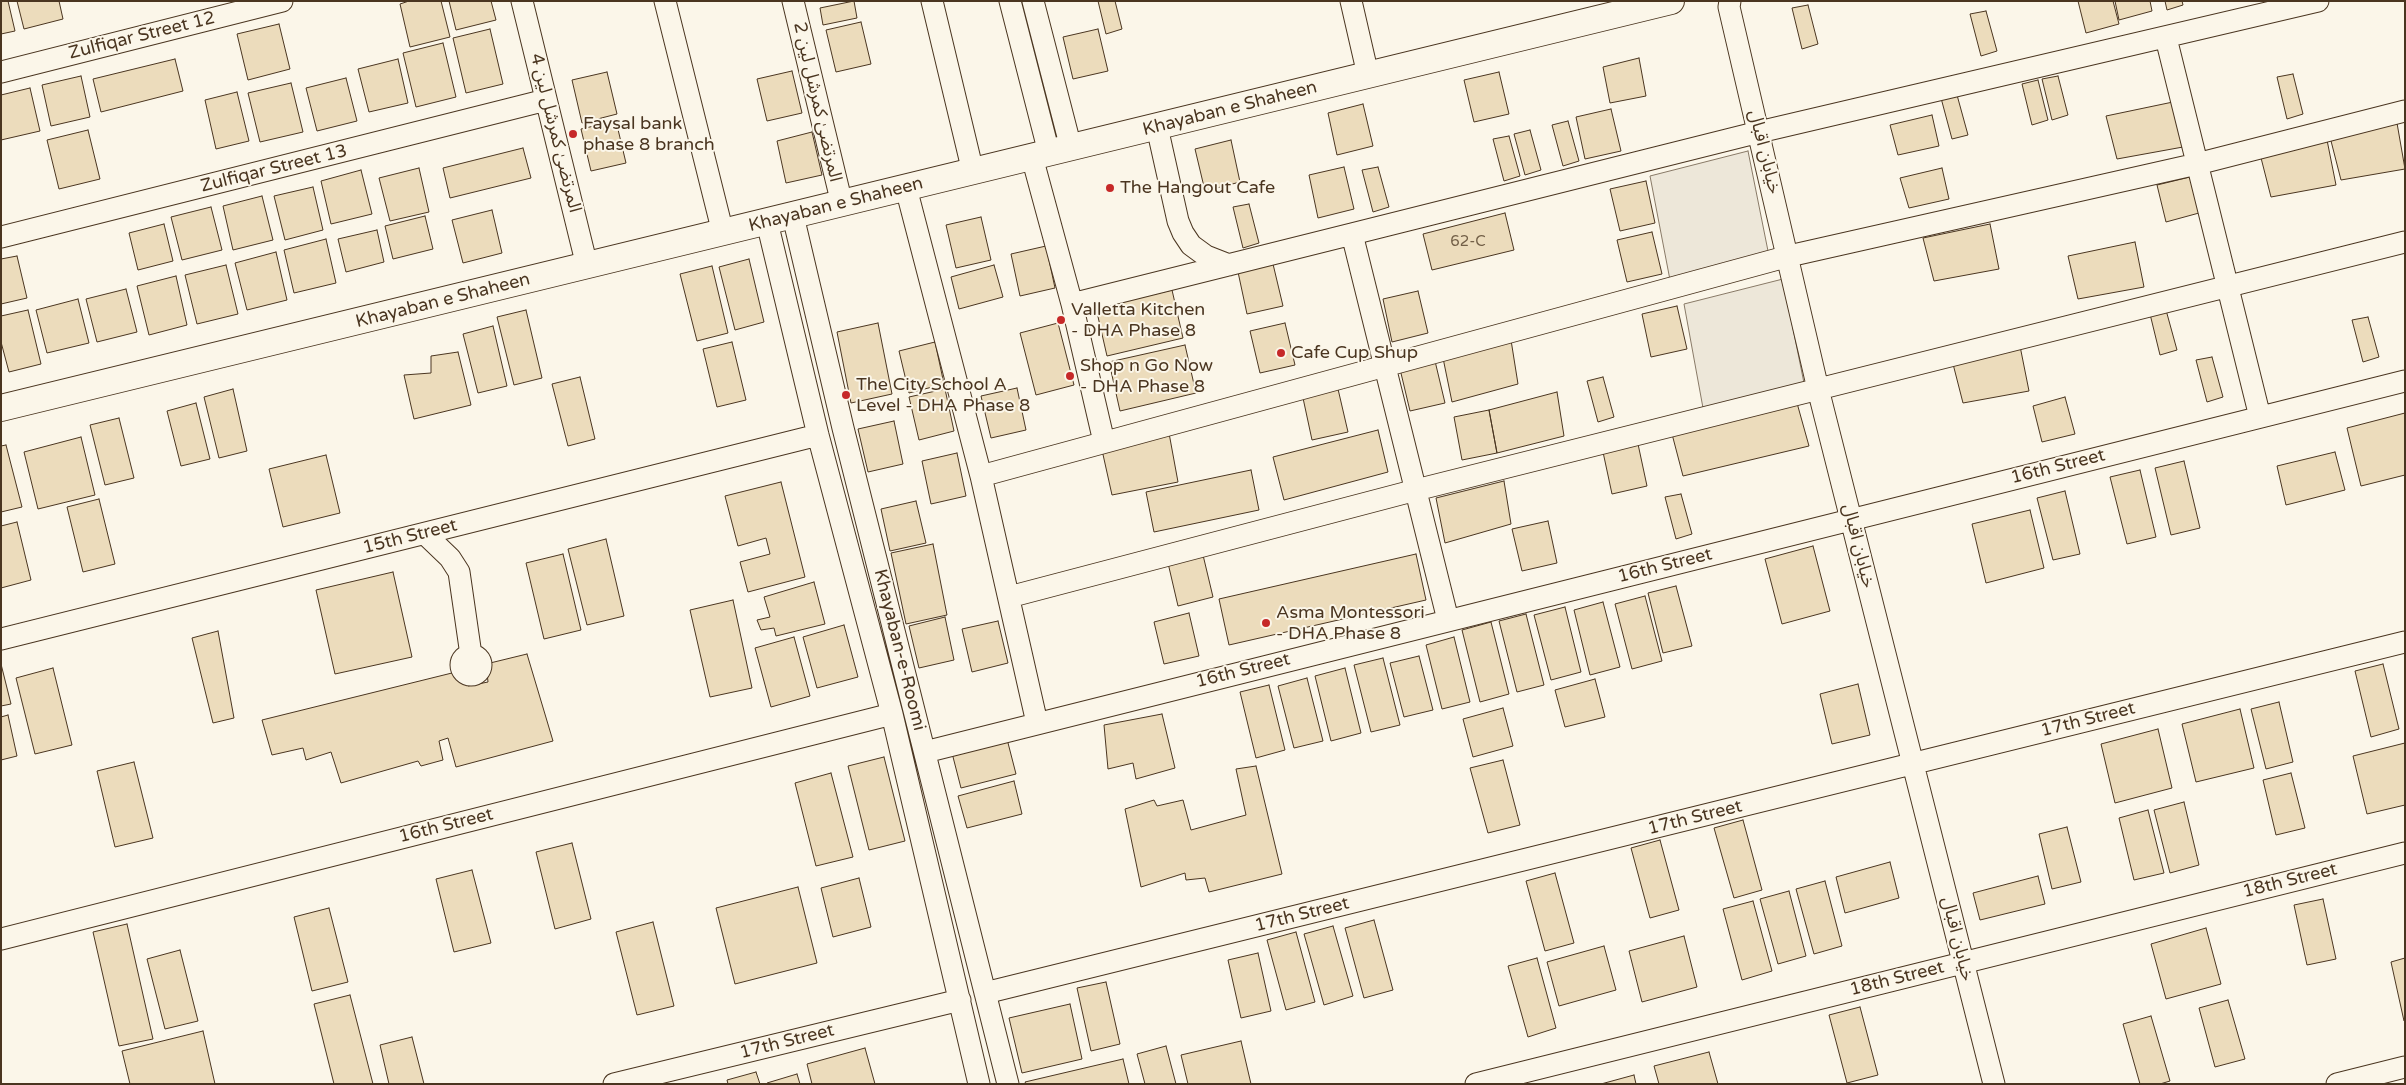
<!DOCTYPE html>
<html>
<head>
<meta charset="utf-8">
<style>
  body { margin:0 }
  #map { position:relative; width:2406px; height:1085px; overflow:hidden; background:#fbf6e9; font-family:"Varela Round",sans-serif }
  canvas { display:block }
  .frame { position:absolute; inset:0; border:2px solid #4a3520; pointer-events:none }
</style>
</head>
<body>
<div id="map">
<canvas width="2406" height="1085"></canvas>
<div class="frame"></div>
</div>
<script>
const ctx = document.querySelector('canvas').getContext('2d');
ctx.lineJoin = 'round';
function fillPath(path, color) { ctx.fillStyle = color; ctx.fill(path, 'evenodd'); }
const toPath = rows => new Path2D(rows.map(r => 'M' + r).join(''));
function stroke(path, color, width, dash) { ctx.strokeStyle = color; ctx.lineWidth = width; ctx.lineCap = dash ? 'butt' : 'round'; ctx.setLineDash(dash || []); ctx.stroke(path); }
function label(font, color, halo, rows, align = 'center') {
  ctx.font = font + ' "Varela Round","Noto Sans Arabic",sans-serif'; ctx.lineWidth = 4; ctx.setLineDash([]); ctx.textBaseline = 'middle'; ctx.strokeStyle = halo; ctx.fillStyle = color; for (const [text, x, y, turn = 0] of rows) {
    ctx.save(); ctx.translate(x, y); ctx.rotate((+turn || 0) * Math.PI / 180); ctx.textAlign = isNaN(turn) ? turn : align; if (halo) ctx.strokeText(text, 0, 0); ctx.fillText(text, 0, 0); ctx.restore();
  }
}
const parking = toPath([
  [1748,151,1769,256,1670,280,1650,176,1748,151],
  [1783,279,1804,383,1703,408,1684,304,1783,279]
]);
const building = toPath([
  [1,1,8,1,15,31,1,34,1,1],
  [17,1,59,1,63,19,24,29,17,1],
  [409,1,441,1,450,37,410,47,400,4,409,1],
  [449,1,491,1,496,20,456,30,449,1],
  [854,1,857,18,823,25,820,8,854,1],
  [1098,1,1115,1,1122,29,1106,34,1098,1],
  [2078,1,2113,1,2119,24,2086,33,2078,1],
  [2115,1,2150,1,2152,11,2119,20,2115,1],
  [2165,1,2182,1,2183,5,2167,10,2165,1],
  [1808,5,1818,44,1802,49,1792,8,1808,5],
  [1986,11,1997,51,1981,56,1970,14,1986,11],
  [861,22,871,64,836,72,826,30,861,22],
  [279,24,290,69,248,80,237,34,279,24],
  [490,29,503,84,466,93,453,38,490,29],
  [1098,29,1108,71,1073,79,1063,37,1098,29],
  [443,43,456,97,416,107,403,53,443,43],
  [1639,58,1646,96,1610,103,1603,67,1639,58],
  [175,59,183,91,101,112,93,79,175,59],
  [398,59,408,103,369,112,358,69,398,59],
  [792,71,802,113,767,121,757,79,792,71],
  [607,72,617,114,582,123,572,80,607,72],
  [1499,72,1509,114,1474,122,1464,80,1499,72],
  [2293,74,2303,114,2287,119,2277,77,2293,74],
  [81,76,90,117,51,126,42,85,81,76],
  [2058,76,2068,115,2052,120,2042,79,2058,76],
  [346,78,357,121,317,131,306,88,346,78],
  [2038,80,2048,120,2032,125,2022,84,2038,80],
  [291,83,303,132,260,142,248,93,291,83],
  [30,88,40,131,1,140,1,95,30,88],
  [237,92,249,141,216,149,205,100,237,92],
  [1957,95,1968,135,1952,139,1941,98,1957,95],
  [2173,102,2183,147,2117,159,2106,116,2173,102],
  [1363,104,1373,146,1337,155,1328,113,1363,104],
  [1611,109,1621,151,1585,159,1576,117,1611,109],
  [1932,115,1939,146,1898,155,1890,125,1932,115],
  [616,121,626,163,591,171,581,129,616,121],
  [1568,121,1579,161,1563,166,1552,125,1568,121],
  [2397,123,2405,169,2341,180,2330,137,2397,123],
  [88,130,100,179,59,189,47,140,88,130],
  [1530,130,1541,170,1525,175,1514,134,1530,130],
  [812,132,822,175,786,183,777,141,812,132],
  [1509,136,1520,176,1504,181,1493,139,1509,136],
  [1231,140,1240,182,1205,191,1195,149,1231,140],
  [2327,140,2336,185,2271,197,2260,154,2327,140],
  [523,148,531,178,450,198,443,168,523,148],
  [1344,167,1354,209,1318,218,1309,175,1344,167],
  [1378,167,1389,207,1373,212,1362,170,1378,167],
  [419,168,429,212,390,221,379,178,419,168],
  [1942,168,1949,199,1909,208,1900,178,1942,168],
  [361,170,372,214,331,224,321,181,361,170],
  [2190,177,2199,213,2166,222,2157,185,2190,177],
  [1646,181,1655,223,1620,231,1610,189,1646,181],
  [313,187,323,230,285,240,274,196,313,187],
  [262,196,273,240,233,250,223,206,262,196],
  [1249,204,1259,243,1243,248,1233,207,1249,204],
  [211,207,222,250,182,260,171,217,211,207],
  [492,210,502,253,463,263,452,220,492,210],
  [1505,213,1514,250,1432,270,1423,234,1505,213],
  [425,216,433,249,393,259,385,226,425,216],
  [981,217,991,260,956,268,946,225,981,217],
  [164,224,173,261,138,270,129,233,164,224],
  [1990,224,1999,269,1934,281,1923,238,1990,224],
  [377,230,384,262,346,272,338,239,377,230],
  [1652,232,1662,274,1627,282,1617,240,1652,232],
  [326,239,336,283,294,293,284,250,326,239],
  [2135,242,2144,287,2078,299,2068,256,2135,242],
  [1046,246,1055,288,1020,296,1011,254,1046,246],
  [276,252,287,300,247,310,235,263,276,252],
  [17,256,27,298,1,304,1,259,17,256],
  [749,259,764,322,735,330,719,267,749,259],
  [1273,264,1283,306,1247,314,1238,272,1273,264],
  [226,265,238,314,197,324,185,275,226,265],
  [994,265,1003,297,959,309,951,277,994,265],
  [712,266,728,333,697,341,680,274,712,266],
  [176,276,187,325,149,335,137,286,176,276],
  [126,289,137,332,97,342,86,299,126,289],
  [1172,290,1183,338,1107,356,1096,308,1172,290],
  [1418,291,1428,333,1392,342,1383,299,1418,291],
  [78,299,89,343,47,353,36,310,78,299],
  [1677,306,1687,349,1651,357,1642,314,1677,306],
  [28,310,41,364,9,372,1,342,1,316,28,310],
  [526,310,542,378,514,385,497,317,526,310],
  [2166,310,2177,350,2160,355,2150,314,2166,310],
  [2368,317,2379,357,2363,362,2352,320,2368,317],
  [878,323,892,394,851,403,837,332,878,323],
  [1058,323,1074,385,1036,395,1020,333,1058,323],
  [1285,323,1295,365,1260,373,1250,331,1285,323],
  [493,326,507,386,478,393,463,334,493,326],
  [1511,340,1518,384,1452,402,1443,358,1511,340],
  [732,342,746,400,717,407,703,349,732,342],
  [935,342,944,384,909,393,899,351,935,342],
  [1185,345,1196,393,1120,411,1109,362,1185,345],
  [2020,346,2029,391,1963,403,1952,360,2020,346],
  [458,352,471,405,414,419,404,375,431,373,431,356,458,352],
  [2212,357,2223,397,2207,402,2196,360,2212,357],
  [1435,361,1445,403,1410,411,1400,369,1435,361],
  [580,377,595,439,568,446,552,384,580,377],
  [1603,377,1614,417,1598,422,1587,381,1603,377],
  [1017,388,1026,430,991,438,981,396,1017,388],
  [233,389,247,451,219,458,204,397,233,389],
  [945,389,954,431,919,440,909,397,945,389],
  [1338,389,1348,432,1312,440,1303,398,1338,389],
  [1557,392,1564,436,1497,453,1489,410,1557,392],
  [2065,397,2075,434,2042,442,2033,406,2065,397],
  [196,403,210,459,181,466,167,411,196,403],
  [1797,403,1809,446,1683,476,1672,434,1797,403],
  [1489,410,1497,453,1462,460,1454,417,1489,410],
  [2405,413,2405,475,2361,486,2347,428,2405,413],
  [119,418,134,478,105,485,90,425,119,418],
  [894,421,903,464,868,472,858,429,894,421],
  [1378,430,1388,472,1284,500,1273,457,1378,430],
  [1169,433,1178,482,1112,495,1102,450,1169,433],
  [81,437,95,495,38,509,24,452,81,437],
  [1638,444,1647,486,1612,494,1603,452,1638,444],
  [6,445,22,507,1,512,1,446,6,445],
  [2335,452,2345,490,2286,505,2277,466,2335,452],
  [957,453,966,496,931,504,922,461,957,453],
  [326,455,340,513,283,527,269,469,326,455],
  [2184,461,2200,528,2171,535,2155,468,2184,461],
  [1251,470,1259,510,1154,532,1146,492,1251,470],
  [2140,470,2156,537,2127,544,2110,477,2140,470],
  [1504,481,1511,524,1445,543,1436,498,1504,481],
  [781,482,805,577,748,592,740,562,770,554,766,538,738,546,725,496,781,482],
  [2065,491,2080,554,2053,560,2037,498,2065,491],
  [1681,494,1692,534,1676,539,1665,497,1681,494],
  [99,499,115,564,83,572,67,507,99,499],
  [916,501,926,543,890,551,881,509,916,501],
  [2030,510,2044,568,1986,583,1972,524,2030,510],
  [1548,521,1557,563,1522,571,1512,529,1548,521],
  [17,522,31,580,1,588,1,526,17,522],
  [606,539,624,616,587,625,568,549,606,539],
  [933,544,947,615,906,624,891,553,933,544],
  [1813,546,1830,611,1782,624,1765,559,1813,546],
  [563,554,581,630,544,639,526,563,563,554],
  [1416,554,1426,600,1229,645,1219,599,1416,554],
  [1203,555,1213,597,1178,606,1168,563,1203,555],
  [393,572,412,657,335,674,316,590,393,572],
  [814,582,825,624,776,636,774,628,761,630,757,620,770,617,764,597,814,582],
  [1676,586,1692,646,1663,653,1648,593,1676,586],
  [1645,596,1662,661,1632,669,1615,604,1645,596],
  [733,600,752,688,710,697,690,610,733,600],
  [1603,602,1620,667,1590,675,1574,610,1603,602],
  [1565,607,1581,672,1551,680,1534,615,1565,607],
  [1189,613,1199,656,1164,664,1154,622,1189,613],
  [1526,614,1544,685,1517,692,1499,621,1526,614],
  [945,617,954,660,919,668,909,626,945,617],
  [998,621,1008,663,972,672,962,629,998,621],
  [1491,622,1509,694,1480,702,1462,630,1491,622],
  [844,625,858,677,817,688,803,637,844,625],
  [218,631,234,718,213,723,192,638,218,631],
  [794,637,810,696,771,707,755,648,794,637],
  [1454,637,1470,702,1442,709,1426,645,1454,637],
  [527,654,553,741,456,767,448,738,439,741,443,760,421,766,418,761,341,783,331,752,306,760,303,748,272,755,262,720,460,671,468,686,488,682,486,664,527,654],
  [1419,656,1433,710,1404,717,1390,663,1419,656],
  [1383,658,1400,725,1371,732,1354,665,1383,658],
  [1,664,11,704,1,706,1,664],
  [2383,664,2399,729,2371,737,2355,671,2383,664],
  [53,668,72,745,35,754,16,678,53,668],
  [1345,668,1361,733,1331,741,1315,676,1345,668],
  [1307,678,1323,741,1294,748,1278,686,1307,678],
  [1595,679,1605,717,1565,727,1555,690,1595,679],
  [1858,684,1870,735,1832,744,1820,694,1858,684],
  [1269,685,1285,750,1256,758,1240,692,1269,685],
  [2279,702,2293,762,2266,769,2251,709,2279,702],
  [1503,708,1513,746,1473,757,1463,719,1503,708],
  [2240,709,2254,768,2196,782,2182,724,2240,709],
  [1162,714,1175,768,1136,779,1133,763,1108,769,1104,725,1162,714],
  [8,715,17,756,1,760,1,717,8,715],
  [2158,729,2172,788,2115,803,2101,744,2158,729],
  [1007,739,1016,774,961,788,952,753,1007,739],
  [2405,743,2405,805,2367,814,2353,756,2405,743],
  [884,757,905,841,869,850,848,766,884,757],
  [1503,760,1520,825,1488,833,1470,768,1503,760],
  [134,762,153,838,115,847,97,771,134,762],
  [1256,766,1282,874,1209,892,1205,878,1186,880,1185,873,1141,887,1125,809,1154,800,1157,806,1183,800,1191,830,1246,815,1236,769,1256,766],
  [831,773,853,857,816,866,795,783,831,773],
  [2291,773,2305,828,2276,835,2263,780,2291,773],
  [1014,781,1022,814,967,828,958,796,1014,781],
  [2184,802,2199,865,2170,873,2154,810,2184,802],
  [2148,810,2164,873,2134,880,2119,818,2148,810],
  [1743,820,1762,890,1734,898,1714,828,1743,820],
  [2067,827,2081,882,2052,889,2039,834,2067,827],
  [1660,840,1679,910,1650,918,1631,848,1660,840],
  [572,843,591,919,555,929,536,852,572,843],
  [1890,862,1899,898,1845,913,1836,877,1890,862],
  [472,870,491,943,454,952,436,879,472,870],
  [1555,873,1574,943,1545,951,1526,881,1555,873],
  [2038,876,2045,904,1980,920,1973,893,2038,876],
  [859,878,871,927,833,937,821,888,859,878],
  [1825,881,1842,946,1814,954,1796,889,1825,881],
  [798,887,817,963,735,984,716,908,798,887],
  [1789,891,1806,956,1778,964,1760,899,1789,891],
  [2323,899,2336,959,2307,965,2294,905,2323,899],
  [1753,901,1772,971,1742,980,1723,909,1753,901],
  [329,908,348,982,312,991,294,917,329,908],
  [1374,920,1393,990,1364,998,1345,928,1374,920],
  [653,922,674,1006,637,1015,616,932,653,922],
  [127,924,153,1039,119,1046,93,932,127,924],
  [1333,926,1353,996,1324,1005,1304,934,1333,926],
  [2206,928,2221,984,2166,999,2151,944,2206,928],
  [1296,932,1315,1002,1286,1010,1267,940,1296,932],
  [1684,936,1697,987,1642,1002,1629,951,1684,936],
  [1604,946,1616,990,1559,1006,1547,962,1604,946],
  [180,950,198,1021,165,1029,147,959,180,950],
  [1258,953,1271,1011,1241,1018,1228,960,1258,953],
  [1537,958,1556,1028,1528,1037,1508,966,1537,958],
  [2405,958,2405,1021,2404,1021,2391,962,2405,958],
  [1106,982,1120,1044,1091,1051,1077,988,1106,982],
  [350,995,373,1084,334,1084,314,1004,350,995],
  [2228,1000,2245,1059,2215,1067,2199,1008,2228,1000],
  [1070,1004,1082,1059,1022,1073,1009,1018,1070,1004],
  [1860,1007,1878,1075,1847,1083,1829,1015,1860,1007],
  [2151,1016,2170,1081,2160,1084,2140,1084,2123,1024,2151,1016],
  [203,1031,215,1084,130,1084,122,1051,203,1031],
  [412,1037,424,1084,389,1084,380,1045,412,1037],
  [1241,1041,1251,1084,1188,1084,1181,1055,1241,1041],
  [1166,1046,1176,1084,1145,1084,1137,1054,1166,1046],
  [865,1048,875,1084,812,1084,807,1064,865,1048],
  [1709,1052,1718,1084,1659,1084,1654,1066,1709,1052],
  [1123,1059,1129,1084,1026,1084,1025,1082,1123,1059],
  [756,1072,760,1084,728,1084,727,1080,756,1072],
  [797,1074,800,1084,767,1084,767,1083,797,1074],
  [1634,1075,1636,1084,1601,1084,1634,1075]
]);
const minor = toPath([
  [522,1,587,266],
  [665,1,723,233],
  [793,1,842,204],
  [932,1,973,172],
  [1010,1,1049,153],
  [1033,1,1071,148],
  [1351,1,1368,75],
  [1730,1,1729,7,1818,389,1994,1084],
  [2166,38,2260,417],
  [1,72,282,1],
  [1157,127,1178,221,1183,233,1191,245,1206,256,1229,265],
  [1032,157,1072,304,1104,442],
  [906,188,981,476,1037,723],
  [793,216,843,428,1008,1084],
  [767,222,818,435,892,714,979,1084],
  [1,237,546,100],
  [1072,304,1352,234],
  [981,476,1789,256,2197,164,2405,111],
  [425,534,450,558,459,572,471,655],
  [1009,597,1416,490,2405,242],
  [1448,620,1352,234,1759,132,2318,1],
  [1,639,818,435],
  '461 665a10 10 0 1 1 20 0a10 10 0 1 1-20 0Z',
  [925,752,2405,381],
  [1,939,892,714],
  [985,993,2405,642],
  [614,1084,960,1000],
  [1476,1084,2405,853],
  [2337,1084,2405,1067]
]);
const major = toPath([
  [1,408,1671,1]
]);
const markers = [
  [573,134,5,"#c62828"],
  [1110,188,5,"#c62828"],
  [1061,320,5,"#c62828"],
  [1281,353,5,"#c62828"],
  [1070,376,5,"#c62828"],
  [846,395,5,"#c62828"],
  [1266,623,5,"#c62828"]
];
const numberNames = [
  ["62-C",1468,242]
];
const streetNames = [
  ["Zulfiqar Street 12",142,36,-14],
  ["المرتضیٰ کمرشل لین 2",817,102,77],
  ["Khayaban e Shaheen",1230,109,-14],
  ["المرتضیٰ کمرشل لین 4",555,133,76],
  ["خیابان اقبال",1764,152,76],
  ["Zulfiqar Street 13",274,169,-14],
  ["Khayaban e Shaheen",836,205,-14],
  ["Khayaban e Shaheen",443,301,-14],
  ["16th Street",2058,467,-14],
  ["15th Street",410,537,-14],
  ["خیابان اقبال",1858,546,76],
  ["16th Street",1665,566,-14],
  ["Khayaban-e-Roomi",899,650,76],
  ["16th Street",1243,671,-14],
  ["17th Street",2088,720,-14],
  ["17th Street",1695,818,-14],
  ["16th Street",446,826,-14],
  ["18th Street",2290,881,-14],
  ["17th Street",1302,915,-14],
  ["خیابان اقبال",1957,939,76],
  ["18th Street",1897,979,-14],
  ["17th Street",787,1042,-14]
];
const poiNames = [
  ["Faysal bank",583,124],
  ["phase 8 branch",583,145],
  ["The Hangout Cafe",1120,188],
  ["Valletta Kitchen",1071,310],
  ["- DHA Phase 8",1071,331],
  ["Cafe Cup Shup",1291,353],
  ["Shop n Go Now",1080,366],
  ["- DHA Phase 8",1080,387],
  ["The City School A",856,385],
  ["Level - DHA Phase 8",856,406],
  ["Asma Montessori",1276,613],
  ["- DHA Phase 8",1276,634]
];
fillPath(parking, '#ede7d9');
stroke(parking, '#887966', 1);
fillPath(building, '#ecdcbc');
stroke(building, '#4a3520', 1);
stroke(minor, '#4a3520', 23);
stroke(major, '#4a3520', 28);
stroke(minor, '#fbf6e9', 21);
stroke(major, '#fbf6e9', 26);
for (const [x, y, r, color] of markers) { const dot = new Path2D(); dot.arc(x, y, r, 0, 2 * Math.PI); ctx.fillStyle = color; ctx.fill(dot); stroke(dot, '#fbf6e9', 2); }
label('15px', '#725f47', null, numberNames);
label('18px', '#4a3520', '#fbf6e9', streetNames);
label('18px', '#4a3520', '#fbf6e9', poiNames, 'left');
</script>
</body>
</html>
